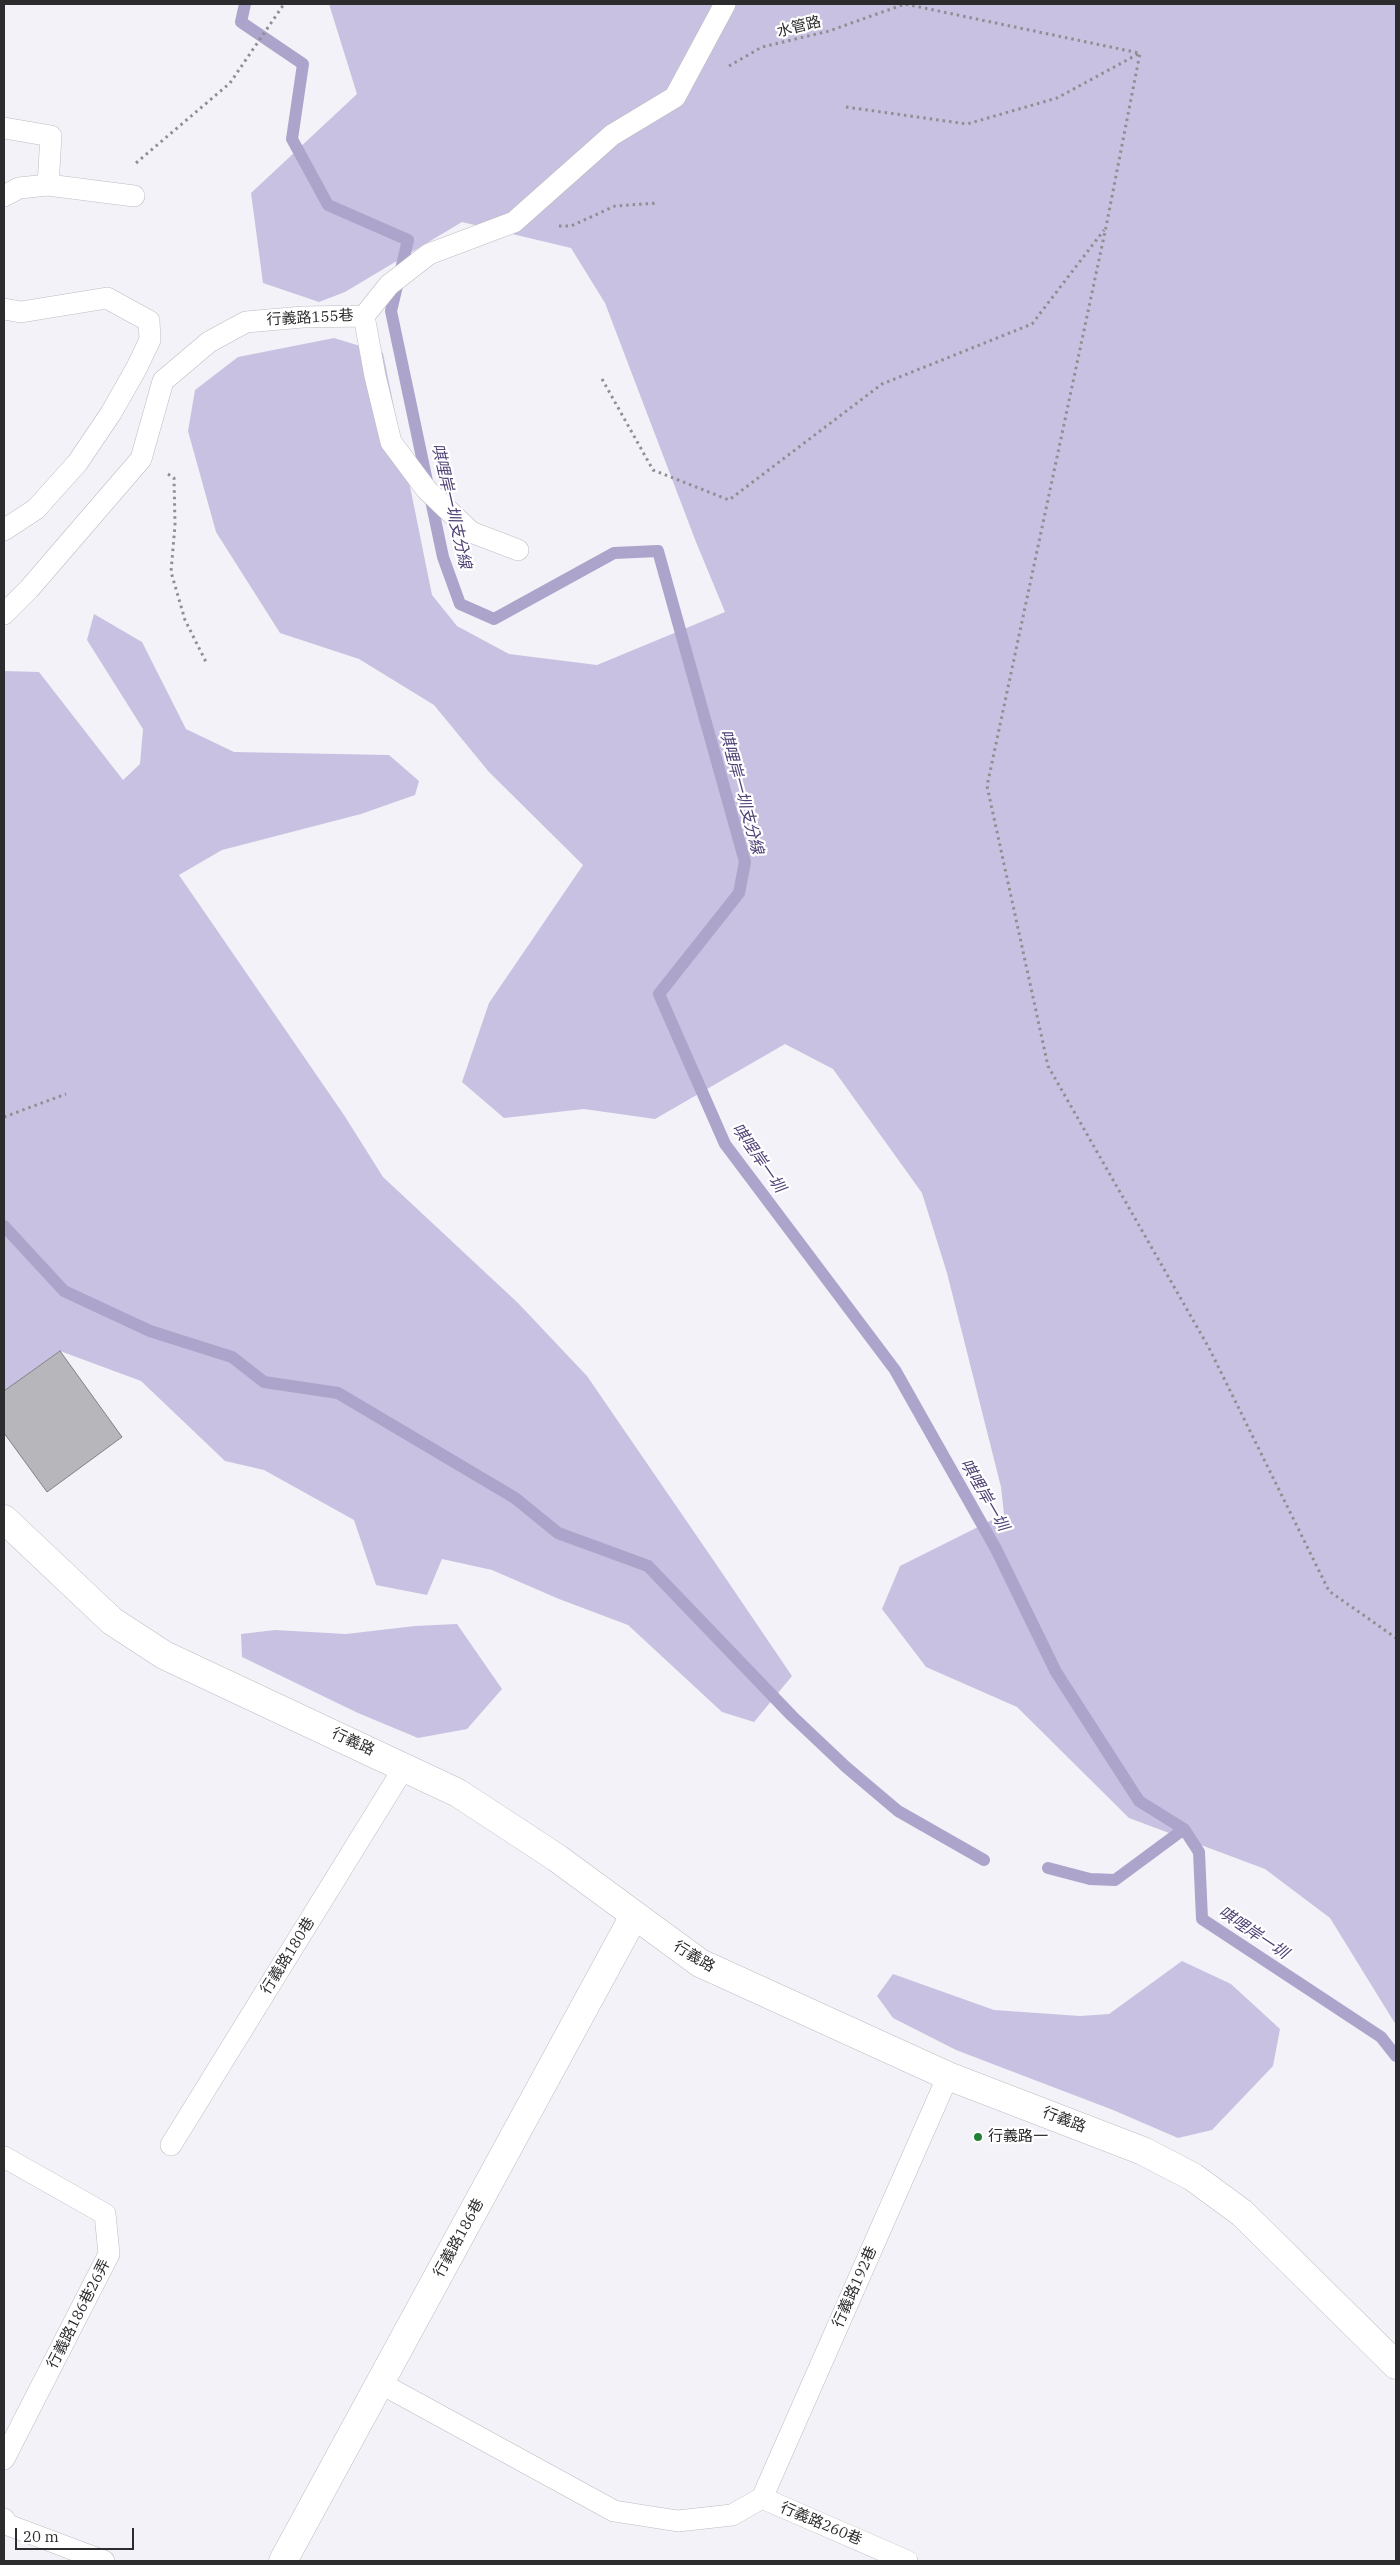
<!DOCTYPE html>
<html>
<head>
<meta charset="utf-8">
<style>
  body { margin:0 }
  #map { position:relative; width:1400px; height:2565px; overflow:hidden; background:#f3f2f8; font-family:"IBM Plex Serif",serif }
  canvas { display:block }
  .frame { position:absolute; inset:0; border:5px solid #2c2c2e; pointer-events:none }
  .scale { position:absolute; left:15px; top:2528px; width:119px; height:22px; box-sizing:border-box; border:2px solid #2c2c2e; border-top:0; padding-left:6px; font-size:15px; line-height:18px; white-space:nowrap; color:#2c2c2e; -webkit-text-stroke:4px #fff; paint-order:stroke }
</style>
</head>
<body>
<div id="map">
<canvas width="1400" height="2565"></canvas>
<div class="frame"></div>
<div class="scale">20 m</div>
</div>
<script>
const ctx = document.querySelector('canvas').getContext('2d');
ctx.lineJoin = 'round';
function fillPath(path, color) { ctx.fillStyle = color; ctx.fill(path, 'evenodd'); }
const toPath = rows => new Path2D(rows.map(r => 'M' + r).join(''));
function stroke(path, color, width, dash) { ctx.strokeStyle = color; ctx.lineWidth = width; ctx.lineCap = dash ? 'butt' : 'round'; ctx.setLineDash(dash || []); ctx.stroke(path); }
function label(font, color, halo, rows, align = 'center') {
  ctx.font = font + ' "IBM Plex Serif","Noto Sans TC",serif'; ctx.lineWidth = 4.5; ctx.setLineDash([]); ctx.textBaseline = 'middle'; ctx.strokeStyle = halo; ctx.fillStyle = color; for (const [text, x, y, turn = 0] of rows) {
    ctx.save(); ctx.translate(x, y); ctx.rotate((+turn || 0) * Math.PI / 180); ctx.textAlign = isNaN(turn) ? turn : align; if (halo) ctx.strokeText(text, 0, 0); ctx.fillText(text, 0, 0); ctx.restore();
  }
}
const green = toPath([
  [329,4,1396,4,1396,2025,1330,1918,1265,1869,1129,1818,1017,1707,926,1667,882,1609,900,1566,1004,1514,1001,1487,947,1273,922,1193,833,1069,785,1044,655,1119,584,1109,504,1118,462,1082,489,1003,583,865,489,772,434,705,359,659,280,633,216,532,188,431,195,390,238,357,334,338,383,353,432,595,457,626,509,654,597,665,725,612,696,542,605,303,571,248,462,222,345,292,319,302,263,283,251,193,357,94],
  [94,614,142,642,186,729,234,752,389,755,419,781,415,795,361,814,222,850,179,875,344,1115,383,1177,518,1303,587,1376,716,1564,792,1676,754,1722,722,1712,628,1625,559,1599,492,1570,442,1559,427,1595,376,1585,354,1520,264,1470,225,1461,141,1381,60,1351,4,1391,4,671,39,672,123,780,140,764,143,729,87,640],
  [457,1624,502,1689,467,1729,418,1738,358,1713,242,1657,241,1634,275,1630,346,1634,415,1626],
  [1182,1961,1231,1984,1280,2029,1273,2066,1212,2130,1178,2138,1113,2110,956,2050,893,2018,877,1996,893,1974,994,2010,1080,2016,1109,2014]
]);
const stream = toPath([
  [245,4,241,22,303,64,292,139,328,205,408,240,391,311,443,557,460,604,494,619,614,553,658,551,745,862,739,893,659,994,725,1144,895,1370,996,1549,1056,1672,1139,1801,1184,1829,1199,1852,1202,1919,1381,2037,1396,2056],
  [4,1226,64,1291,150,1331,232,1357,264,1382,338,1393,515,1498,558,1533,648,1566,792,1716,846,1767,898,1811,984,1860],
  [1048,1868,1090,1879,1115,1880,1184,1829]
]);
const building = toPath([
  [60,1351,122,1437,47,1492,4,1433,4,1391,60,1351]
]);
const path = toPath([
  [729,66,762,47,829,31,905,4,1139,53],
  [846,107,967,124,1057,98,1140,53,1106,227,987,786,1048,1066,1209,1348,1329,1591,1396,1638],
  [136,163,230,83,284,4],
  [559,226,571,226,615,206,658,203],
  [602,379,653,470,729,500,882,384,1032,324,1104,230],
  [168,474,174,478,175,525,171,572,185,620,207,664],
  [4,1117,66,1094]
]);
const service = toPath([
  [4,128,51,136,48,185],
  [4,196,19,188,48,185,134,196],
  [4,309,21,312,107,298,149,321,150,340,136,369,111,413,78,462,36,509,4,530],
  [364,316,375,376,391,442,426,489,471,532,518,550],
  [4,614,29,589,141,459,163,381,209,342,246,322,303,317,364,316,389,285,429,254,514,222,612,135,675,97,725,4],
  [171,2145,405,1766],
  [4,2157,105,2214,109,2254,4,2459],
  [380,2383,614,2511,678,2521,732,2515,762,2498],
  [762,2498,948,2076],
  [762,2498,907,2561],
  [4,2519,8,2525,104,2561]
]);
const minor = toPath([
  [283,2561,634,1916]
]);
const tertiary = toPath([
  [4,1519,112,1621,164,1655,458,1793,557,1858,700,1963,948,2076,1143,2151,1193,2177,1242,2213,1396,2365]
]);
const markers = [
  [978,2137,5,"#228134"]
];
const streetNames = [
  ["水管路",799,27,-14],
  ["行義路155巷",310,318,-3],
  ["行義路",353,1742,25],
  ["行義路180巷",288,1956,-58],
  ["行義路",694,1957,31],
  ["行義路",1064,2120,21],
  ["行義路186巷",459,2238,-61],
  ["行義路192巷",855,2287,-66],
  ["行義路186巷26弄",79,2314,-63],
  ["行義路260巷",821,2524,23]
];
const poiNames = [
  ["行義路一",988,2137]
];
const waterNames = [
  ["唭哩岸一圳支分線",451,506,77],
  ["唭哩岸一圳支分線",741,792,75],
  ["唭哩岸一圳",758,1158,55],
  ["唭哩岸一圳",984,1495,60],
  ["唭哩岸一圳",1253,1933,34]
];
fillPath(green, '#c9c1e1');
stroke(stream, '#ada4cc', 12);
fillPath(building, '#b7b6bb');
stroke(building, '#818085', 1);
stroke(service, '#bdbcc2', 22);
stroke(minor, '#bdbcc2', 29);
stroke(tertiary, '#bdbcc2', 29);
stroke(path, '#8f8f93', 3, [2.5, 4]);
stroke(service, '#fff', 21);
stroke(minor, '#fff', 28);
stroke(tertiary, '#fff', 28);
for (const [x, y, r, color] of markers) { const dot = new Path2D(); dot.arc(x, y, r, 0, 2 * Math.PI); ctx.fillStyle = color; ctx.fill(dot); stroke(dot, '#fff', 2); }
label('15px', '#2c2c2e', '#fff', streetNames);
label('15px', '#2c2c2e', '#fff', poiNames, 'left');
label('italic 16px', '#514277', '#fff', waterNames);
</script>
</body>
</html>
